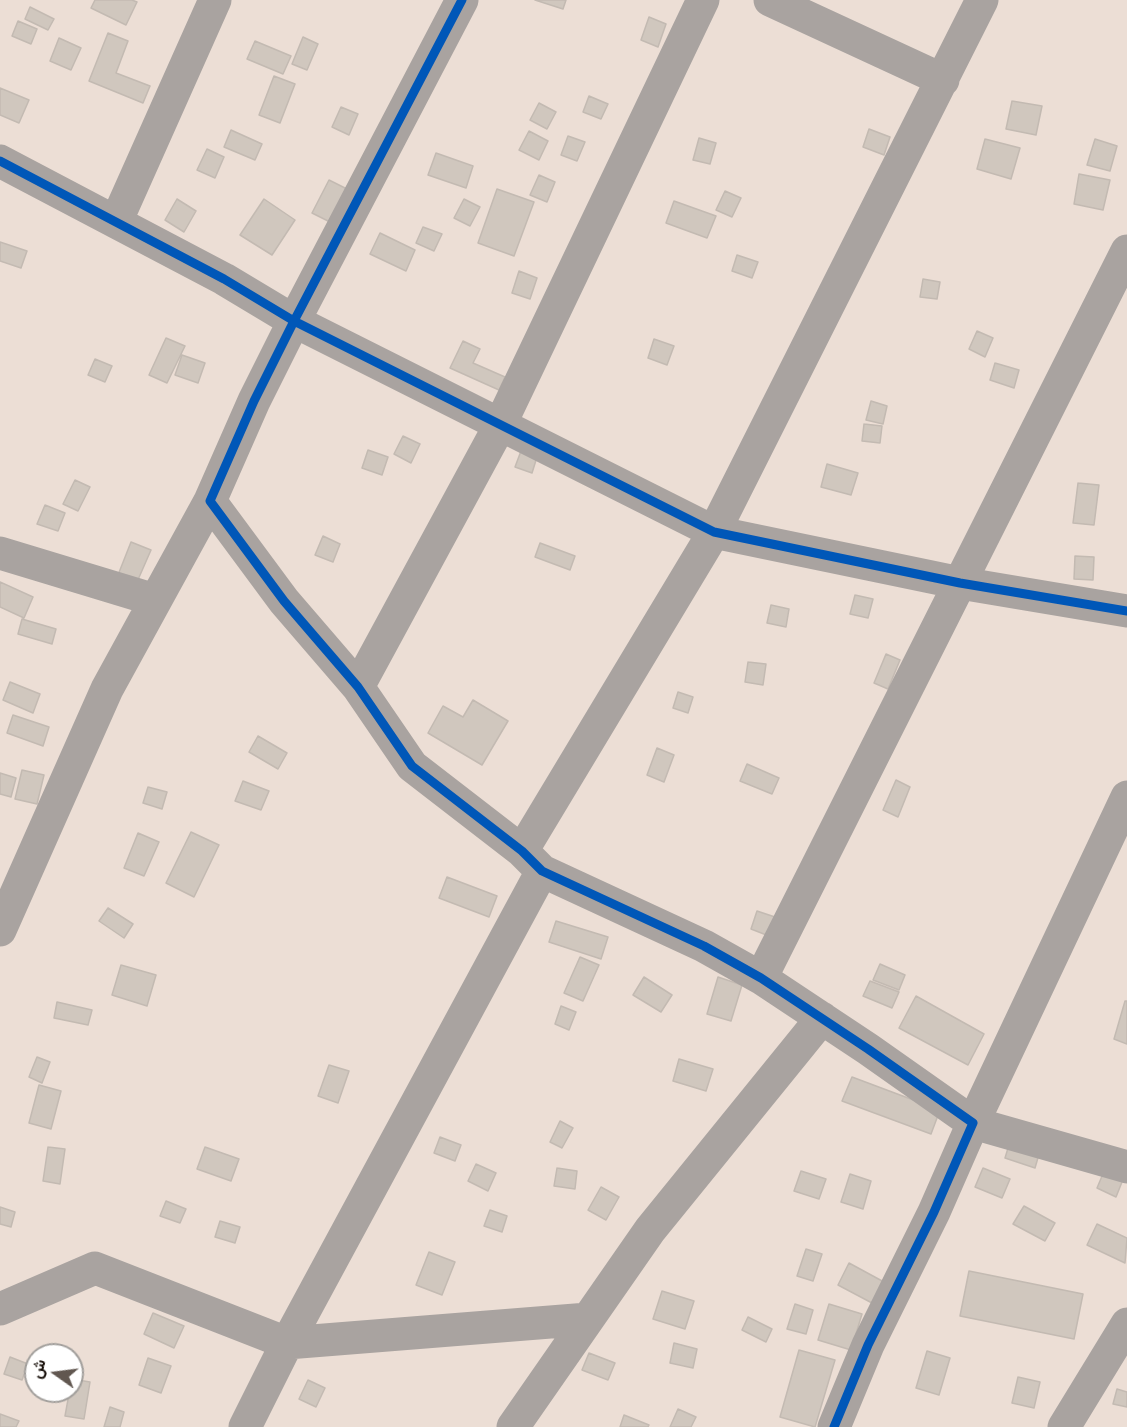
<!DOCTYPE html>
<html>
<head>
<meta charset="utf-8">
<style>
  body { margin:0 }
  #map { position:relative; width:1127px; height:1427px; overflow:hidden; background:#ecded5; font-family:Raleway,Vazirmatn,sans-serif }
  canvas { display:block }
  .north { position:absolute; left:24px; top:1343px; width:60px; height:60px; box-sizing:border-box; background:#fff; border:2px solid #a29f9c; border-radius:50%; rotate:284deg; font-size:16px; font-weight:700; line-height:24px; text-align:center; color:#160e08 }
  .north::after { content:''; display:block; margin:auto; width:21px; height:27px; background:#615750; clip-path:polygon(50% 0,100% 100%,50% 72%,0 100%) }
</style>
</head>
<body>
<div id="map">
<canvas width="1127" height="1427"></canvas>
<div class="north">ش</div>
</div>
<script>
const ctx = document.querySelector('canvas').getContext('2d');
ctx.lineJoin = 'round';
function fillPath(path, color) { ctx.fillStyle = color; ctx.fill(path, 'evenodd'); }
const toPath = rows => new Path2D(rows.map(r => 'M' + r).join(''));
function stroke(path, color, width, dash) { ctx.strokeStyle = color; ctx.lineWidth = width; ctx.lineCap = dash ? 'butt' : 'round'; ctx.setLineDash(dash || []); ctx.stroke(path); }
const building = toPath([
  [95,0,132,0,137,2,126,25,91,8,95,0],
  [535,0,566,0,563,9,535,0],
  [30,7,54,19,48,30,25,19,30,7],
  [649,17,666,24,658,47,641,40,649,17],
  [18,21,37,29,31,44,12,36,18,21],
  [108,33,128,41,116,73,150,86,143,103,89,81,108,33],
  [303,37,318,44,307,70,292,64,303,37],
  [59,38,81,48,71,70,50,61,59,38],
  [255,41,291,56,283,74,247,59,255,41],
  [274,76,295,84,280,123,259,115,274,76],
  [0,88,29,100,19,123,0,115,0,88],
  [589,96,608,104,601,119,583,112,589,96],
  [1012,101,1042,106,1036,135,1006,129,1012,101],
  [539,103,556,112,547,129,530,120,539,103],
  [341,107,358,114,349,135,332,127,341,107],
  [869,129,890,137,884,155,863,147,869,129],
  [231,130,262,144,255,160,224,147,231,130],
  [529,131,548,141,539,160,519,150,529,131],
  [568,136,585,142,577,161,561,155,568,136],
  [699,138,716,143,710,164,693,160,699,138],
  [985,139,1020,148,1011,179,977,169,985,139],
  [1095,139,1117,146,1110,171,1087,165,1095,139],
  [207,149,224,157,215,178,197,170,207,149],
  [436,153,473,166,466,188,428,175,436,153],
  [1079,174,1110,180,1103,210,1074,204,1079,174],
  [539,175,555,182,547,202,530,195,539,175],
  [329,180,347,189,330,222,312,213,329,180],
  [497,189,534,202,514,256,478,243,497,189],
  [725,191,741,198,732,217,716,210,725,191],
  [177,199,196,211,184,232,165,220,177,199],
  [264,199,295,220,272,255,240,235,264,199],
  [464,199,480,207,470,226,454,218,464,199],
  [674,201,716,216,707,238,666,223,674,201],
  [423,227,442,234,434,251,416,243,423,227],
  [380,233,415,250,406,271,370,254,380,233],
  [0,242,27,251,21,268,0,261,0,242],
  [737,255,758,262,752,278,732,271,737,255],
  [519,271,537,278,530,299,512,293,519,271],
  [923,279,940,282,937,299,920,297,923,279],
  [977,331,993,338,985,357,969,349,977,331],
  [166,338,185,346,167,383,149,375,166,338],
  [654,339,674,346,667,365,648,358,654,339],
  [463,341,480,349,473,363,505,377,499,390,450,368,463,341],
  [182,355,205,363,198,383,175,375,182,355],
  [95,359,112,366,105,382,88,375,95,359],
  [995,363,1019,370,1014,388,990,380,995,363],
  [871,401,887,406,883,424,866,420,871,401],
  [864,424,882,426,880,443,862,441,864,424],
  [403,436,420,444,411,463,394,454,403,436],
  [368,450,388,457,382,475,362,468,368,450],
  [521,451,537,457,532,473,515,467,521,451],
  [827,464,858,473,851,495,821,487,827,464],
  [75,480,90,487,78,511,63,504,75,480],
  [1078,483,1099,485,1094,525,1073,523,1078,483],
  [45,505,65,513,58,531,37,524,45,505],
  [323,536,340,544,333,562,315,555,323,536],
  [131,542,151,550,137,582,118,575,131,542],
  [540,543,575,556,570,570,535,557,540,543],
  [1075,556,1094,557,1093,580,1074,579,1075,556],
  [0,582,33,597,24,618,0,607,0,582],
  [855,595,873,599,868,618,850,614,855,595],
  [771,605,789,609,786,627,767,623,771,605],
  [22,619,56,629,52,644,18,634,22,619],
  [886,654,900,660,888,689,874,683,886,654],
  [748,662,766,664,763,685,745,682,748,662],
  [10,682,40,694,33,713,3,700,10,682],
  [678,692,693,697,688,713,673,708,678,692],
  [473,700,508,721,482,765,428,733,443,706,463,717,473,700],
  [13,715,49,727,43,746,7,733,13,715],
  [258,736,287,753,278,769,249,752,258,736],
  [657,748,674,755,664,782,647,775,657,748],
  [747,764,779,778,772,794,740,781,747,764],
  [22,770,44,775,37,804,15,799,22,770],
  [0,773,16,778,11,797,0,794,0,773],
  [896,780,910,787,898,817,883,810,896,780],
  [243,781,269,791,261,810,235,801,243,781],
  [148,787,167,792,162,809,143,803,148,787],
  [191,832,219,845,194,897,166,883,191,832],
  [138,833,159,842,144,876,124,868,138,833],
  [447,877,497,896,489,917,439,898,447,877],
  [108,908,133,924,124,938,99,921,108,908],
  [757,911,775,917,769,936,751,929,757,911],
  [556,921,608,937,601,959,549,942,556,921],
  [580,957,599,965,583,1001,564,993,580,957],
  [880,964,905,975,899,990,873,980,880,964],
  [121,965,156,975,147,1006,112,995,121,965],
  [644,977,672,995,661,1012,633,995,644,977],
  [718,977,742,985,731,1021,707,1014,718,977],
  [870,981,899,992,892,1008,863,996,870,981],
  [916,996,984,1034,968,1065,899,1028,916,996],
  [1125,1001,1127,1001,1127,1044,1114,1039,1125,1001],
  [57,1002,92,1010,88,1025,54,1018,57,1002],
  [561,1006,576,1012,569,1030,555,1024,561,1006],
  [37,1057,50,1062,42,1083,29,1077,37,1057],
  [679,1059,713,1069,706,1091,673,1081,679,1059],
  [329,1065,349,1071,338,1103,318,1096,329,1065],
  [852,1077,940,1110,931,1134,842,1101,852,1077],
  [39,1085,61,1091,51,1129,29,1123,39,1085],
  [560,1121,573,1128,562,1148,550,1142,560,1121],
  [1012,1135,1042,1144,1035,1168,1005,1158,1012,1135],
  [440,1137,461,1145,455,1161,434,1153,440,1137],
  [48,1147,65,1149,60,1184,43,1181,48,1147],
  [205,1147,239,1159,231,1181,197,1169,205,1147],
  [476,1164,496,1173,488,1191,468,1181,476,1164],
  [557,1168,577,1171,575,1189,554,1186,557,1168],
  [983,1168,1010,1179,1002,1198,975,1187,983,1168],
  [1105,1169,1124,1177,1116,1197,1097,1188,1105,1169],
  [801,1171,826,1179,819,1199,794,1191,801,1171],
  [850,1174,871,1181,863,1209,841,1202,850,1174],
  [601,1187,619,1197,606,1220,588,1210,601,1187],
  [166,1201,186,1209,180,1223,160,1216,166,1201],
  [1024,1206,1055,1223,1045,1241,1013,1224,1024,1206],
  [0,1207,15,1212,11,1227,0,1224,0,1207],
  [490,1210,507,1216,502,1232,484,1226,490,1210],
  [220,1221,240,1227,235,1243,215,1237,220,1221],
  [1097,1224,1127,1238,1125,1263,1087,1245,1097,1224],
  [806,1249,822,1254,813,1281,797,1276,806,1249],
  [429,1252,455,1262,442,1295,416,1285,429,1252],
  [849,1263,884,1282,872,1303,838,1285,849,1263],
  [969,1271,1083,1294,1074,1339,960,1316,969,1271],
  [662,1291,694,1301,685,1329,653,1319,662,1291],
  [795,1304,813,1310,806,1334,787,1329,795,1304],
  [829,1304,862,1314,851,1350,818,1340,829,1304],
  [153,1313,184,1326,174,1348,144,1334,153,1313],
  [748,1317,772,1329,766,1342,742,1330,748,1317],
  [674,1343,697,1349,693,1368,670,1363,674,1343],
  [799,1350,835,1360,815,1427,780,1417,799,1350],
  [927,1351,950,1358,939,1395,916,1388,927,1351],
  [589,1353,615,1363,608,1380,582,1370,589,1353],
  [10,1357,28,1364,22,1380,4,1374,10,1357],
  [148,1358,171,1366,161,1393,139,1385,148,1358],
  [1018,1377,1040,1382,1034,1408,1012,1403,1018,1377],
  [72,1379,90,1382,84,1419,65,1416,69,1394,60,1391,72,1391,72,1379],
  [308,1380,325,1388,316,1407,299,1399,308,1380],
  [1117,1389,1127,1392,1127,1407,1113,1404,1117,1389],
  [110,1407,124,1412,120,1427,104,1427,110,1407],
  [678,1409,696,1417,691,1427,670,1427,678,1409],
  [0,1414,19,1421,16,1427,0,1427,0,1414],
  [624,1415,649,1425,648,1427,620,1427,624,1415]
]);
const minor = toPath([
  [462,0,294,321,714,532,960,583,1127,611],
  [770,0,943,80],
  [0,161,224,279,294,321,254,401,210,501,284,601,358,687,412,766,522,851,542,871,704,946,761,978,868,1049,973,1123,934,1212,868,1345,834,1427],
  [116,222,215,0],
  [0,553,155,600],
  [358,687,500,425,703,0],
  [1127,797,973,1123,1127,1167],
  [522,851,714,532,982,0],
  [0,930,107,689,210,501],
  [761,978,1127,251],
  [0,1309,95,1268,287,1343,542,871],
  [245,1427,287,1343,588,1319],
  [513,1427,650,1230,822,1018],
  [1064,1427,1127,1324]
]);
const cycleway = toPath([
  [462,0,294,321,714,532,960,583,1127,611],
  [0,161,224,279,294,321,254,401,210,501,284,601,358,687,412,766,522,851,542,871,704,946,761,978,868,1049,973,1123,934,1212,868,1345,834,1427]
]);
fillPath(building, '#d0c7be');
stroke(building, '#c3bab2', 1.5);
stroke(minor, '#a9a3a0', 33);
stroke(cycleway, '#0057b8', 9);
</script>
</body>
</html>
